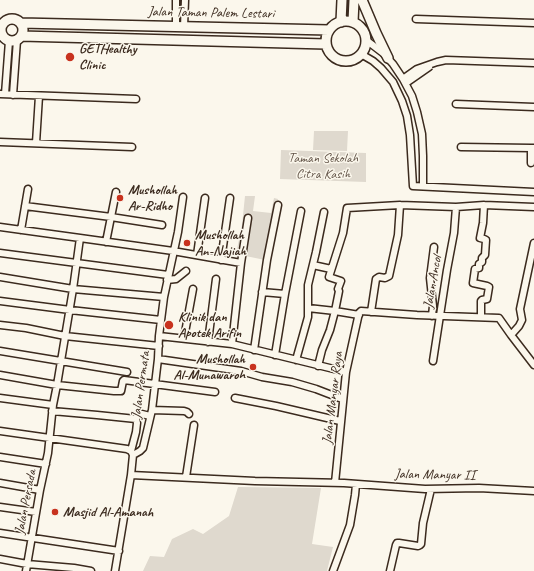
<!DOCTYPE html>
<html>
<head>
<meta charset="utf-8">
<style>
  body { margin:0 }
  canvas { display:block; background:#fbf7ec }
</style>
</head>
<body>
<canvas width="534" height="571"></canvas>
<script>
const ctx = document.querySelector('canvas').getContext('2d');
ctx.lineJoin = 'round';
function fillPath(path, color) { ctx.fillStyle = color; ctx.fill(path, 'evenodd'); }
const toPath = rows => new Path2D(rows.map(r => 'M' + r).join(''));
function stroke(path, color, width, dash) { ctx.strokeStyle = color; ctx.lineWidth = width; ctx.lineCap = dash ? 'butt' : 'round'; ctx.setLineDash(dash || []); ctx.stroke(path); }
function label(font, color, halo, rows, align = 'center') {
  ctx.font = font + ' Caveat,sans-serif'; ctx.lineWidth = 3; ctx.setLineDash([]); ctx.textBaseline = 'middle'; ctx.strokeStyle = halo; ctx.fillStyle = color; for (const [text, x, y, turn = 0] of rows) {
    ctx.save(); ctx.translate(x, y); ctx.rotate((+turn || 0) * Math.PI / 180); ctx.textAlign = isNaN(turn) ? turn : align; if (halo) ctx.strokeText(text, 0, 0); ctx.fillText(text, 0, 0); ctx.restore();
  }
}
const green = toPath([
  [314,131,348,131,347,151,313,150],
  [281,150,366,153,366,182,280,179],
  [245,196,255,196,253,211,271,213,274,198,278,199,265,260,236,254,242,225],
  [238,487,321,488,312,544,333,547,327,571,143,571,150,556,164,557,172,539,193,529,203,534,229,516]
]);
const street = toPath([
  [416,19,534,23],
  [176,27,176,0],
  [184,27,185,0],
  [366,40,383,53,393,64,403,79,412,96,417,112,422,134,423,156,423,186],
  [361,54,373,61,381,68,393,82,402,101,407,116,410,135,413,186,534,192],
  [403,79,417,69,437,62,446,60,534,63],
  [406,83,429,67],
  [0,94,136,99],
  [5,94,9,41],
  [13,95,17,40],
  [456,104,534,107],
  [0,142,132,147],
  [36,143,39,96],
  [461,147,531,148,534,148],
  [531,148,531,163],
  [25,206,111,217,162,225],
  [0,227,80,238,73,289,57,385,53,405,48,453,40,490,26,571],
  [21,230,28,189],
  [80,238,173,251,241,263,232,344],
  [106,242,116,192],
  [0,253,168,275],
  [197,255,205,198],
  [221,260,230,198],
  [241,263,248,218],
  [313,265,331,269],
  [0,277,73,289,164,297],
  [167,280,176,279,186,271],
  [262,292,285,294],
  [0,301,70,310,161,320],
  [308,308,335,311,339,291,338,289,341,281,329,277,343,233,347,208,400,205,456,207,484,205,534,207],
  [371,312,376,279,379,277,385,278,389,276,398,235,400,205],
  [432,316,433,306,430,278,434,247],
  [481,317,481,301,482,300,487,299,489,287,487,286,473,283,475,269,479,268,479,264,482,262,482,258,485,255,486,240,484,239,480,238,483,223,484,205],
  [0,325,26,328,65,336,159,346],
  [511,335,519,326,522,320,520,309,534,243],
  [159,336,232,344,346,372],
  [184,338,193,289],
  [208,342,216,279],
  [254,350,267,260,278,205],
  [0,351,127,372],
  [275,355,285,294,301,211],
  [158,359,241,371,262,377,292,382,316,389,342,399],
  [296,360,308,317,308,285,316,252,324,212],
  [433,361,447,270,454,233,456,207],
  [318,366,322,350,330,330,335,311,359,315],
  [0,375,57,385,114,391,121,391,123,381,124,380,215,392],
  [0,398,53,405],
  [235,398,276,406,340,421],
  [152,410,184,411,187,412,189,414],
  [52,411,97,415,136,419,137,423,136,432,131,451],
  [136,419,138,415,142,414,150,416],
  [0,431,127,449,131,451,133,455],
  [0,457,46,464],
  [131,475,255,481,344,483,425,489,479,488,534,491],
  [186,477,194,425],
  [0,483,40,490],
  [335,483,346,372,359,313,361,311,417,315,499,318,511,335,534,365],
  [0,507,36,512],
  [0,533,119,551],
  [0,559,27,564,74,568,91,571],
  [115,571,131,475,133,455,140,451,143,448,152,410,158,359,159,336,164,297,178,232,183,197],
  [333,571,350,525,355,495,356,484],
  [390,571,396,545,397,543,399,543,418,546,420,545,421,544,423,523,431,489]
]);
const secondary = toPath([
  [362,0,376,33,388,58],
  '1 30a11 11 0 1 1 22 0a11 11 0 1 1-22 0Z',
  '326 41a20 20 0 1 1 40 0a20 20 0 1 1-40 0Z',
  [341,22,342,0],
  [353,22,354,0],
  [21,23,329,30],
  [21,36,326,44]
]);
const markers = [
  [70,57,5,"#c8321e"],
  [120,198,4,"#c8321e"],
  [187,243,4,"#c8321e"],
  [169,325,5,"#c8321e"],
  [253,367,4,"#c8321e"],
  [55,512,4,"#c8321e"]
];
const streetNames = [
  ["Jalan Taman Palem Lestari",211,13,1],
  ["Jalan Ancol",433,282,-80],
  ["Jalan Permata",141,385,-82],
  ["Jalan Manyar Raya",333,398,-83],
  ["Jalan Manyar II",435,475,1],
  ["Jalan Persada",26,502,-79]
];
const poiNames = [
  ["GETHealthy",79,49],
  ["Clinic",79,65],
  ["Mushollah",128,190],
  ["Ar-Ridho",128,206],
  ["Mushollah",195,235],
  ["An-Najiah",195,251],
  ["Klinik dan",178,317],
  ["Apotek Arifin",178,333],
  ["Mushollah",245,359,"right"],
  ["Al-Munawaroh",245,375,"right"],
  ["Masjid Al-Amanah",63,512]
];
const parkNames = [
  ["Taman Sekolah",323,158],
  ["Citra Kasih",323,174]
];
fillPath(green, '#dfd9ce');
stroke(street, '#3b2a1e', 9);
stroke(secondary, '#3b2a1e', 12);
stroke(street, '#fbf7ec', 6);
stroke(secondary, '#fbf7ec', 9);
for (const [x, y, r, color] of markers) { const dot = new Path2D(); dot.arc(x, y, r, 0, 2 * Math.PI); ctx.fillStyle = color; ctx.fill(dot); stroke(dot, '#fbf7ec', 1.5); }
label('14px', '#3b2a1e', '#fbf7ec', streetNames);
label('bold 14px', '#3b2a1e', '#fbf7ec', poiNames, 'left');
label('14px', '#64564a', '#fbf7ec', parkNames);
</script>
</body>
</html>
